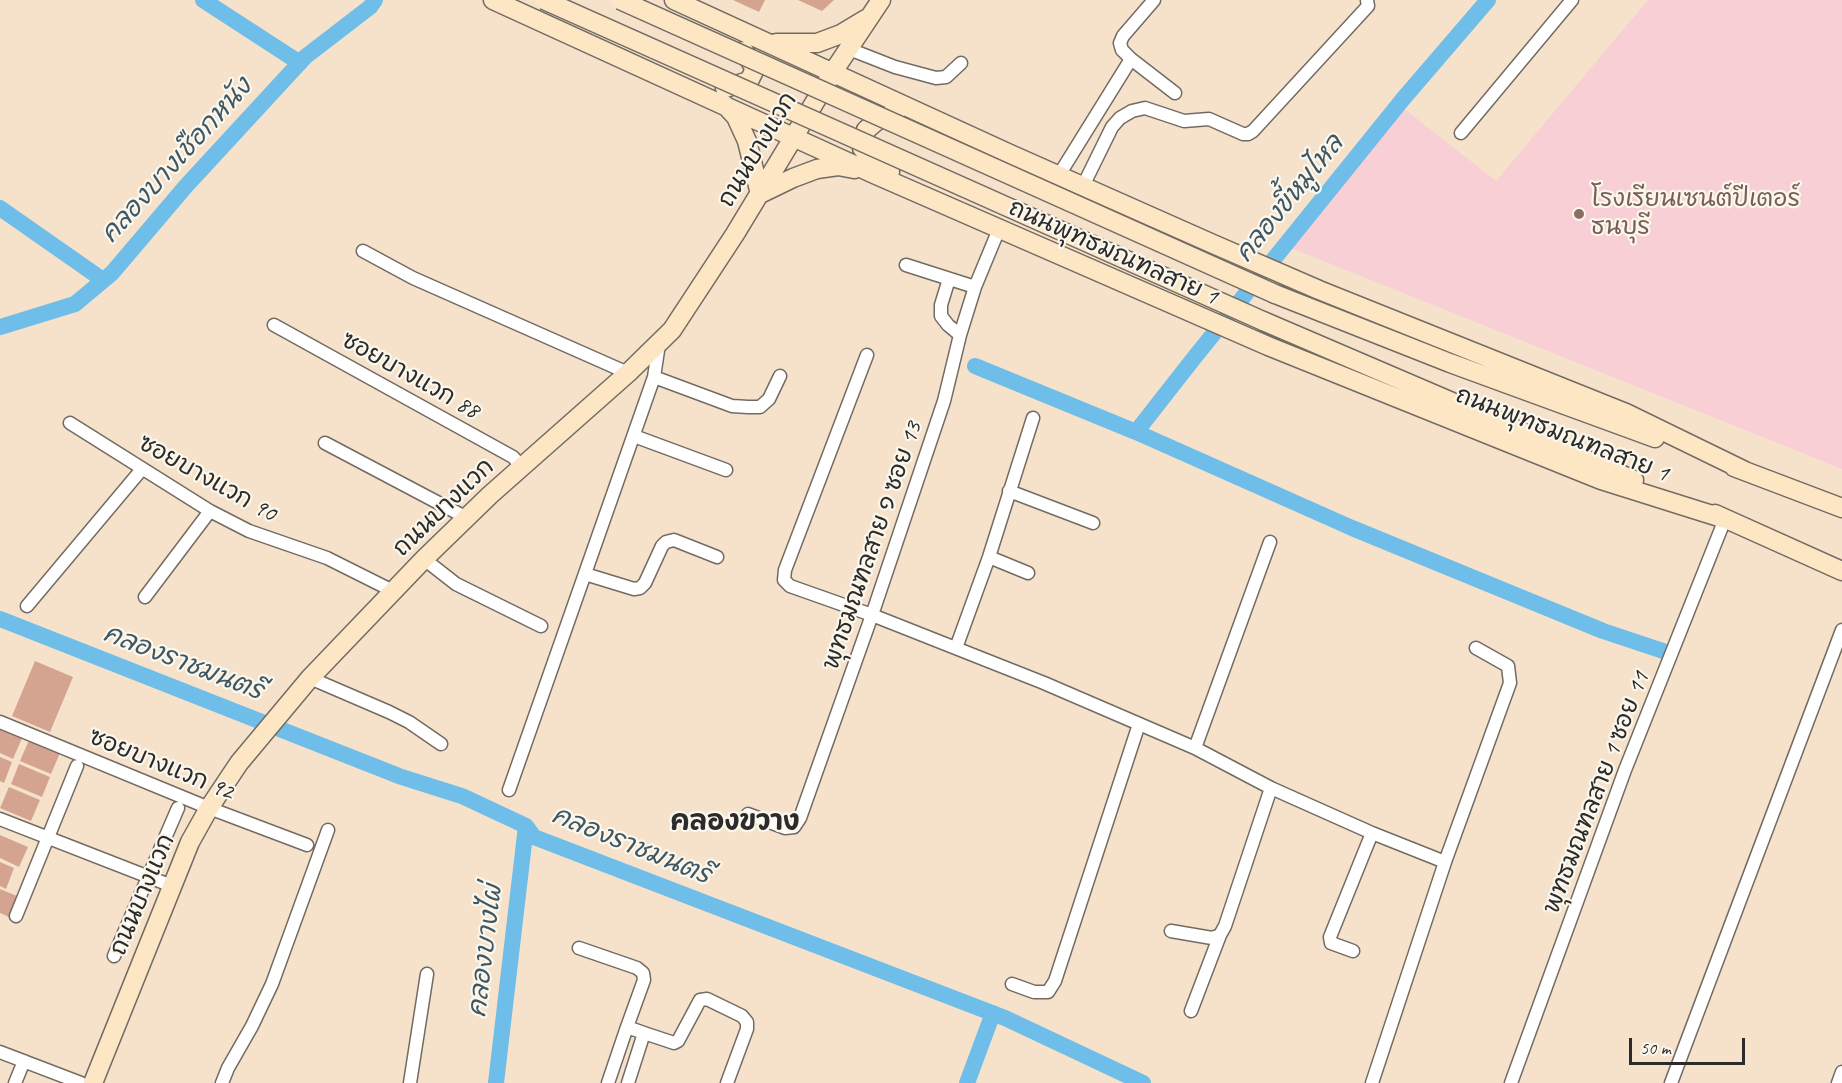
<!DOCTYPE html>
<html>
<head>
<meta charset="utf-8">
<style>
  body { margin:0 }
  #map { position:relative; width:1842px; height:1083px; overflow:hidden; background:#f6e2ca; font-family:Caveat,sans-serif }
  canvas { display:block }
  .scale { position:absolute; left:1629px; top:1038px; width:116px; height:27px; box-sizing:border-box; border:3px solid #2b2b2b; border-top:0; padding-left:8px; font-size:18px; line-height:21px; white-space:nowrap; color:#2b2b2b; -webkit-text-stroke:4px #fbf7ec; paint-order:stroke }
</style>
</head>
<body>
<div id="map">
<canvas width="1842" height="1083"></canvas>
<div class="scale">50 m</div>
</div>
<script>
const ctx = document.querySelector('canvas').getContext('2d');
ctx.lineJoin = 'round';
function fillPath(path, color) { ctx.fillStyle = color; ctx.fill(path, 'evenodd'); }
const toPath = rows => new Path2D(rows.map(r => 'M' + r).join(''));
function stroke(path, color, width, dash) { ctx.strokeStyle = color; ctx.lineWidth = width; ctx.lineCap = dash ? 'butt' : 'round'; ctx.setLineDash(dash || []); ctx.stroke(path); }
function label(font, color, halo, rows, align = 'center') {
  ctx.font = font + ' Caveat,"Playpen Sans Thai",sans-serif'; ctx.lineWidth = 4.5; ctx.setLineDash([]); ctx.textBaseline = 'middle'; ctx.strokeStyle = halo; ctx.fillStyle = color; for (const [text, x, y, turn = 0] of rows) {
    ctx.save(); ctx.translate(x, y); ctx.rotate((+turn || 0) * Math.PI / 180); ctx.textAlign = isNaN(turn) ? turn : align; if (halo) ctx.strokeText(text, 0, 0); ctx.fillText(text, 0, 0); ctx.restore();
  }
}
const built = toPath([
  [1648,0,1842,0,1842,469,1289,247,1402,107,1496,181]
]);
const canal = toPath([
  [203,0,300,63],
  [0,208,103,280],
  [0,327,75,304,112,273,186,186,305,57,370,7,375,0],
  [975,366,1136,432,1352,528,1603,631,1663,651],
  [1136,432,1194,358,1403,99,1488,0],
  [0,619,399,776,462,796,526,826,534,837,1005,1018,1143,1083],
  [496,1083,526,826],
  [967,1083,993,1013]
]);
const building = toPath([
  [733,0,765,0,759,12],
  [798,0,834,0,822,11],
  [35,661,73,677,50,732,12,716],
  [0,728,22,738,13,759,0,753],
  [29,740,60,753,51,774,20,761],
  [0,757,12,762,4,783,0,781],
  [19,764,50,777,42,797,11,784],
  [9,787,40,800,31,821,0,808],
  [0,835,28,847,19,867,0,858],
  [0,862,14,868,6,889,0,886],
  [0,889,17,896,9,917,0,913]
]);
const minor = toPath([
  [1154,0,1123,36,1120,43,1122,50,1131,59,1175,93],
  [849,49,895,67,936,78,946,77,961,63],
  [1461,133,1572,0],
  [1059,175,1131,59],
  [1083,186,1112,127,1120,118,1132,111,1145,108,1184,121,1209,119,1243,134,1248,134,1253,131,1368,6,1367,0],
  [363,251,413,278,628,373],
  [906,265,975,287],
  [949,279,941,305,941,316,948,325,960,335],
  [274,325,513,457,522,467],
  [867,355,785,570,784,580,790,586,872,615,1044,683,1195,748,1271,788,1372,833,1445,862],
  [654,377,732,406,748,407,760,407,769,399,780,376],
  [70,423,210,511,249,531,327,558,393,591],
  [634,436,726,470],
  [325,443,467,518],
  [1009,491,1093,523],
  [989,557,1028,573],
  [424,559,456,584,541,626],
  [585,574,634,589,640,588,645,583,662,546,666,542,674,540,717,557],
  [145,597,210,511],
  [27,606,142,469],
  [956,648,989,557,1033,418],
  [310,678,389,712,409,722,441,744],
  [0,722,209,808,307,845],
  [1195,748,1270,542],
  [509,790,654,377,659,344],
  [748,814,785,828,794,827,800,818,872,615,944,401,960,335,975,287,999,229],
  [0,819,172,886],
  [16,916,77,766],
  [1171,931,1212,938,1220,935,1225,926,1271,788],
  [579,948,637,968,643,973,644,980,627,1027,644,1033],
  [1353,951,1331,943,1330,937,1372,833],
  [114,956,178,808],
  [1012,984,1034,992,1048,992,1055,981,1139,724],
  [1191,1011,1220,935],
  [0,1052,81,1083],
  [15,1083,24,1061],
  [222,1083,228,1068,252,1026,272,984,328,830],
  [410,1083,427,974],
  [608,1083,627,1027],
  [628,1083,644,1033,674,1043,678,1041,700,1000,707,999,742,1016,747,1022,747,1029,727,1083],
  [1372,1083,1445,862,1510,683,1508,666,1476,648],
  [1511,1083,1625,770,1725,519],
  [1671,1083,1842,630],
  [1838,1083,1842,1072]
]);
const secondary = toPath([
  [493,0,874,174,1268,346,1601,480,1725,519],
  [674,0,1010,154,1213,244,1319,290,1626,413,1745,471],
  [776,43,817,43,841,34,866,19],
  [725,88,749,81,755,69,744,51],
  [725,105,736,117,747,141,760,194],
  [890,172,871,159,862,148,866,130,878,120,892,114,895,115],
  [760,194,793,178,817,169,838,166,854,169],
  [1275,294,1450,363,1655,438],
  [1263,321,1634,480],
  [1734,467,1842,508],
  [1715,514,1842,571],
  [93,1083,190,842,209,808,239,763,310,678,424,559,490,495,628,373,672,330,735,234,833,72,881,0]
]);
const secondaryBridge = toPath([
  [544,0,1263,321],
  [620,0,1275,294]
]);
const markers = [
  [1579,214,6,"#8d6e63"]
];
const streetNames = [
  ["ถนนบางแวก",758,150,-59],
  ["ถนนพุทธมณฑลสาย 1",1113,253,24],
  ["ซอยบางแวก 88",410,376,29],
  ["ถนนพุทธมณฑลสาย 1",1562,435,21],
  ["ซอยบางแวก 90",207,479,29],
  ["ถนนบางแวก",444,508,-44],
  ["พุทธมณฑลสาย ๑ ซอย 13",873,546,-71],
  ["ซอยบางแวก 92",161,765,22],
  ["พุทธมณฑลสาย 1 ซอย 11",1597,793,-69],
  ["ถนนบางแวก",143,895,-67]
];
const educationNames = [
  ["โรงเรียนเซนต์ปีเตอร์",1591,200],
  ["ธนบุรี",1591,228]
];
const waterNames = [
  ["คลองบางเชือกหนัง",177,161,-48],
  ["คลองขี้หมูไหล",1290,199,-51],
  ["คลองราชมนตรี",183,663,21],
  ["คลองราชมนตรี",631,846,22],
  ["คลองบางไผ่",486,951,-83]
];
const quarterNames = [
  ["คลองขวาง",735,823]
];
fillPath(built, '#f7cfd4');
stroke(canal, '#6fbde9', 16);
fillPath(building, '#d5a491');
stroke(minor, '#726b63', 15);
stroke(secondary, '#726b63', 21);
stroke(minor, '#fff', 12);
stroke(secondary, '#fce6c4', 18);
stroke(secondaryBridge, '#726b63', 21, []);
stroke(secondaryBridge, '#fce6c4', 18);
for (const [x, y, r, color] of markers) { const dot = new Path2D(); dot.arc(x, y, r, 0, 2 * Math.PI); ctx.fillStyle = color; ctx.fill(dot); stroke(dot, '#fbf7ec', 2); }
label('24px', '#2b2b2b', '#fbf7ec', streetNames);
label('24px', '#785e54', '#fbf7ec', educationNames, 'left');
label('italic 26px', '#3f5764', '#fbf7ec', waterNames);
label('bold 27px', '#2b2b2b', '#fbf7ec', quarterNames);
</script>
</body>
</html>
